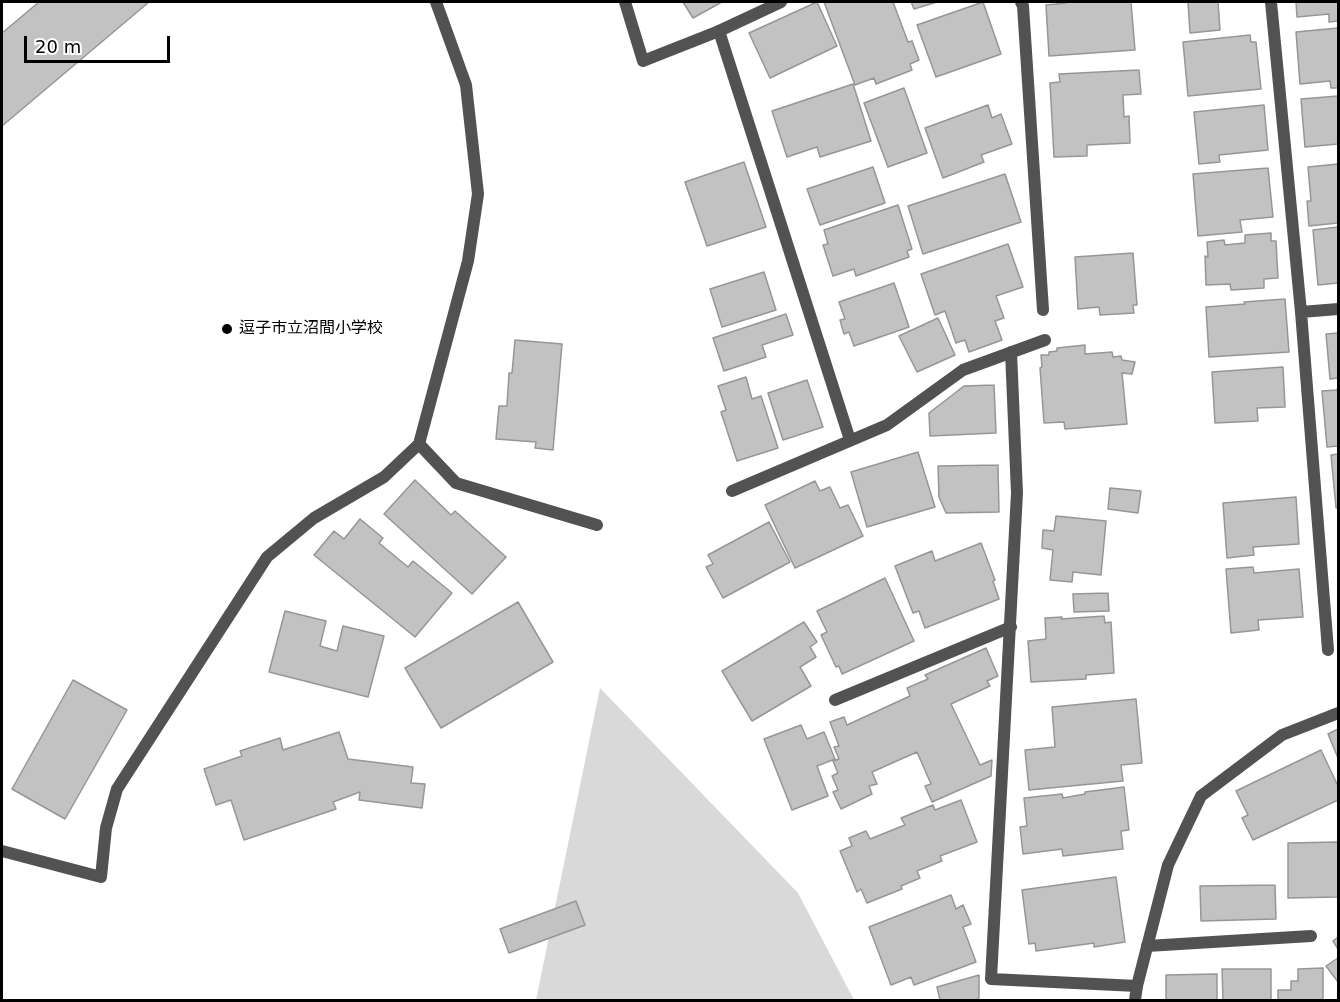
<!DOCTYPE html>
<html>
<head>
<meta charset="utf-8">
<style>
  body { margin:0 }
  #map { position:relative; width:1340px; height:1002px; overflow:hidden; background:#fff; font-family:"DejaVu Sans",sans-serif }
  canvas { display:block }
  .frame { position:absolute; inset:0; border:3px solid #000; pointer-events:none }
  .scale { position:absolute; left:24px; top:36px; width:146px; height:27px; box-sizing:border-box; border:3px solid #000; border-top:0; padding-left:8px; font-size:18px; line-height:21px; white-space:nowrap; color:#000; -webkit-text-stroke:4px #fff; paint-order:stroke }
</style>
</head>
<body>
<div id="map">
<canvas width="1340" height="1002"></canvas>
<div class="frame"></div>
<div class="scale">20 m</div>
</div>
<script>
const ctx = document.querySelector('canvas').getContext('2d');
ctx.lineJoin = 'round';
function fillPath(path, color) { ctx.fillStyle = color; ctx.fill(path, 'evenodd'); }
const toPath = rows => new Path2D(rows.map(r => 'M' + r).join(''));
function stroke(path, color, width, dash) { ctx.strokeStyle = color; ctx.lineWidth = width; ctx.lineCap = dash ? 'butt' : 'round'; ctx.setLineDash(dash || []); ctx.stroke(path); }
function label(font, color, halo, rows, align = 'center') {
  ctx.font = font + ' "DejaVu Sans","Noto Sans JP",sans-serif'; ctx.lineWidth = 4.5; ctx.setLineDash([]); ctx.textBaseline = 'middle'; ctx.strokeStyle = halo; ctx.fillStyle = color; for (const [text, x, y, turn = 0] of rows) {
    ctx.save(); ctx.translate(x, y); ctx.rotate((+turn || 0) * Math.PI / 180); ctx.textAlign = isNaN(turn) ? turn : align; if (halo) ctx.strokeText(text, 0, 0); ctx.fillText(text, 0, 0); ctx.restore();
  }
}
const green = toPath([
  [600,688,798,893,854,1000,536,1000]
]);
const building = toPath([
  [39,2,149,2,2,126,2,33,39,2],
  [683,2,722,2,693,18,683,2],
  [817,2,837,46,770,78,749,33,817,2],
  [824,2,893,2,908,42,912,41,919,60,910,64,912,70,876,84,874,78,855,85,824,2],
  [911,2,937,2,914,9,911,2],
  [983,2,1001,54,936,77,917,25,983,2],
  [1066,2,1131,2,1135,50,1049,56,1046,5,1066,3,1066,2],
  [1188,2,1218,2,1220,30,1190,33,1188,2],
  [1296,2,1338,2,1338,21,1329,22,1329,14,1297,17,1296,2],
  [1338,28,1338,88,1331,88,1330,81,1300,84,1296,32,1338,28],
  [1250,35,1251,42,1256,42,1261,89,1188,96,1183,42,1250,35],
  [1139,70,1141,94,1123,95,1124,117,1129,116,1130,143,1087,145,1087,156,1054,157,1050,83,1060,82,1059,74,1139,70],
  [853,84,871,141,820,157,817,147,787,157,772,111,853,84],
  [904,88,927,153,888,167,864,103,904,88],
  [1338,96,1338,144,1305,147,1301,99,1338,96],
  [988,105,992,118,1001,114,1012,144,981,155,984,162,943,178,925,128,988,105],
  [1264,105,1268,150,1219,155,1220,162,1199,164,1194,112,1264,105],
  [744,162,766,227,707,246,685,182,744,162],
  [1338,164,1338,223,1309,226,1307,201,1311,201,1308,167,1338,164],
  [873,167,885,203,820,225,807,189,873,167],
  [1268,168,1273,217,1240,220,1242,232,1198,236,1193,174,1268,168],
  [1005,174,1021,222,923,254,908,206,1005,174],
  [898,205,912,249,907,251,909,257,856,276,854,269,833,276,823,245,828,244,824,230,898,205],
  [1338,227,1338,283,1318,285,1313,230,1338,227],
  [1271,233,1271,241,1276,241,1278,278,1264,279,1264,288,1231,290,1230,284,1206,285,1205,256,1208,257,1207,242,1224,240,1225,245,1245,243,1245,235,1271,233],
  [1008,244,1023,287,996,296,1004,318,995,321,1002,340,969,352,965,340,956,343,945,311,935,315,921,274,1008,244],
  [1133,253,1137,305,1133,305,1134,313,1100,315,1099,307,1078,309,1075,257,1133,253],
  [764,272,776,310,722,327,710,289,764,272],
  [894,283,909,327,854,346,849,332,844,334,840,320,845,319,839,302,894,283],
  [1285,299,1289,352,1209,357,1206,307,1245,304,1244,302,1285,299],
  [786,314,793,335,762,345,766,357,724,371,713,338,786,314],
  [938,318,955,355,917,372,899,336,938,318],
  [1338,333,1338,378,1330,379,1326,334,1338,333],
  [515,340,562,344,553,450,535,448,536,442,496,439,499,406,507,406,509,373,512,373,515,340],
  [1085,345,1085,354,1112,352,1113,357,1121,356,1122,360,1135,362,1132,374,1122,373,1127,424,1065,429,1064,422,1044,423,1040,368,1042,367,1041,355,1049,355,1049,352,1057,351,1057,348,1085,345],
  [1283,367,1285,407,1257,408,1258,421,1215,423,1212,372,1283,367],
  [746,377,752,399,761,396,778,448,737,461,721,412,726,410,718,386,746,377],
  [807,380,823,427,783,440,768,393,807,380],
  [994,385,996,433,930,436,929,413,964,386,994,385],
  [1338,387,1338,446,1327,447,1322,391,1337,390,1338,387],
  [918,452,935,507,867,527,851,472,918,452],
  [1338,454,1338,508,1336,508,1331,455,1338,454],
  [998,465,999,512,946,513,939,497,938,466,998,465],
  [415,480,451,515,455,511,506,557,472,594,384,514,415,480],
  [815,481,820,491,830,487,840,508,848,505,863,536,795,568,765,505,815,481],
  [1110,488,1141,491,1138,513,1108,509,1110,488],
  [1296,497,1299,544,1253,547,1254,555,1227,558,1223,503,1296,497],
  [1056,516,1106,521,1101,575,1073,572,1072,582,1050,580,1053,550,1042,548,1043,530,1054,531,1056,516],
  [360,519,383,538,379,543,408,567,413,561,452,593,415,637,314,555,334,531,344,539,360,519],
  [769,522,790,562,723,598,706,567,713,564,708,555,769,522],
  [981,543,995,580,993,581,999,599,925,628,919,611,913,613,895,566,932,551,935,561,981,543],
  [1253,567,1254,573,1299,569,1303,617,1258,620,1259,630,1231,633,1226,569,1253,567],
  [885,578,914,641,842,674,839,666,836,667,821,635,827,632,817,611,885,578],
  [1108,593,1109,611,1074,612,1073,594,1108,593],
  [518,602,553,662,441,728,405,668,518,602],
  [285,611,326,621,320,646,337,651,343,626,384,636,368,697,269,672,285,611],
  [1104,616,1105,623,1111,622,1114,673,1086,675,1086,679,1031,682,1028,641,1046,639,1045,618,1062,617,1061,619,1104,616],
  [804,622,817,642,810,647,816,657,800,667,811,686,752,721,722,671,804,622],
  [986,648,998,676,987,681,990,686,951,704,980,765,992,760,991,776,932,802,925,786,931,784,917,752,872,772,877,784,869,786,872,794,841,809,833,792,838,790,832,776,838,773,833,761,839,759,834,747,839,746,830,722,844,717,847,725,910,696,907,688,928,679,925,675,986,648],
  [73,680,127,710,65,819,12,789,73,680],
  [1136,699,1142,763,1121,765,1123,781,1029,790,1025,750,1055,747,1052,707,1136,699],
  [801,725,807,739,824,732,835,759,817,766,828,796,792,810,764,739,801,725],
  [1338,729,1338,758,1328,734,1338,729],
  [339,732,348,759,413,767,411,783,425,784,422,808,359,800,360,792,333,802,336,809,244,840,231,800,216,805,204,769,242,756,240,751,280,738,283,750,339,732],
  [1321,750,1338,786,1338,800,1253,840,1242,818,1248,815,1236,791,1321,750],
  [1124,787,1129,830,1121,831,1123,849,1063,856,1062,849,1023,854,1020,827,1027,826,1024,798,1062,794,1063,798,1085,794,1085,792,1124,787],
  [961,800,977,842,940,856,942,861,917,871,920,878,901,886,902,889,867,903,861,889,857,892,840,851,852,846,849,838,866,831,870,839,905,825,901,818,933,805,935,810,961,800],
  [1338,842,1338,897,1288,898,1288,843,1338,842],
  [1116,877,1125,942,1094,947,1094,943,1036,951,1035,943,1029,944,1022,890,1116,877],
  [1275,885,1276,919,1201,921,1200,886,1275,885],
  [951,895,956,909,963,905,971,924,963,927,976,962,914,985,911,977,891,985,869,927,951,895],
  [576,901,585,925,509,953,500,929,576,901],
  [1338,937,1338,949,1333,941,1338,937],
  [1338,958,1338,982,1326,966,1338,958],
  [1323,968,1323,1000,1278,1000,1278,990,1291,990,1291,981,1298,981,1298,969,1323,968],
  [1222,969,1271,969,1271,1000,1223,1000,1222,969],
  [1217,974,1217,1000,1166,1000,1166,975,1217,974],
  [979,975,979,998,976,1000,940,1000,937,987,979,975]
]);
const lane = toPath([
  [1271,2,1301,312,1328,650],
  [719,31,850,440],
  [1301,312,1338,309],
  [1011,352,1017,493,991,979,1137,986],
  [419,444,456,483,597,525],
  [732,491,887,425,963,370,1045,340],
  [835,700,1011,627],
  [1147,946,1311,936]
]);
const street = toPath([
  [625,2,643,61,719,31,781,2],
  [1021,2,1023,6,1043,310],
  [2,851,101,877,106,828,117,789,267,557,314,518,384,477,419,444,468,261,478,194,466,85,436,2],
  [1135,1000,1137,986,1168,865,1201,796,1282,735,1338,713]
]);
const markers = [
  [227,329,6,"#000"]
];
const poiNames = [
  ["逗子市立沼間小学校",239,329]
];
fillPath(green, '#d9d9d9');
fillPath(building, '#c2c2c2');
stroke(building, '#969696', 1.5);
stroke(lane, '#525252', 12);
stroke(street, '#525252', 12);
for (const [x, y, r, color] of markers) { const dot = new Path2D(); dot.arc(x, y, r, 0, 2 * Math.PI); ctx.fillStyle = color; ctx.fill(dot); stroke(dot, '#fff', 2); }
label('16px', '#000', '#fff', poiNames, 'left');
</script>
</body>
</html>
